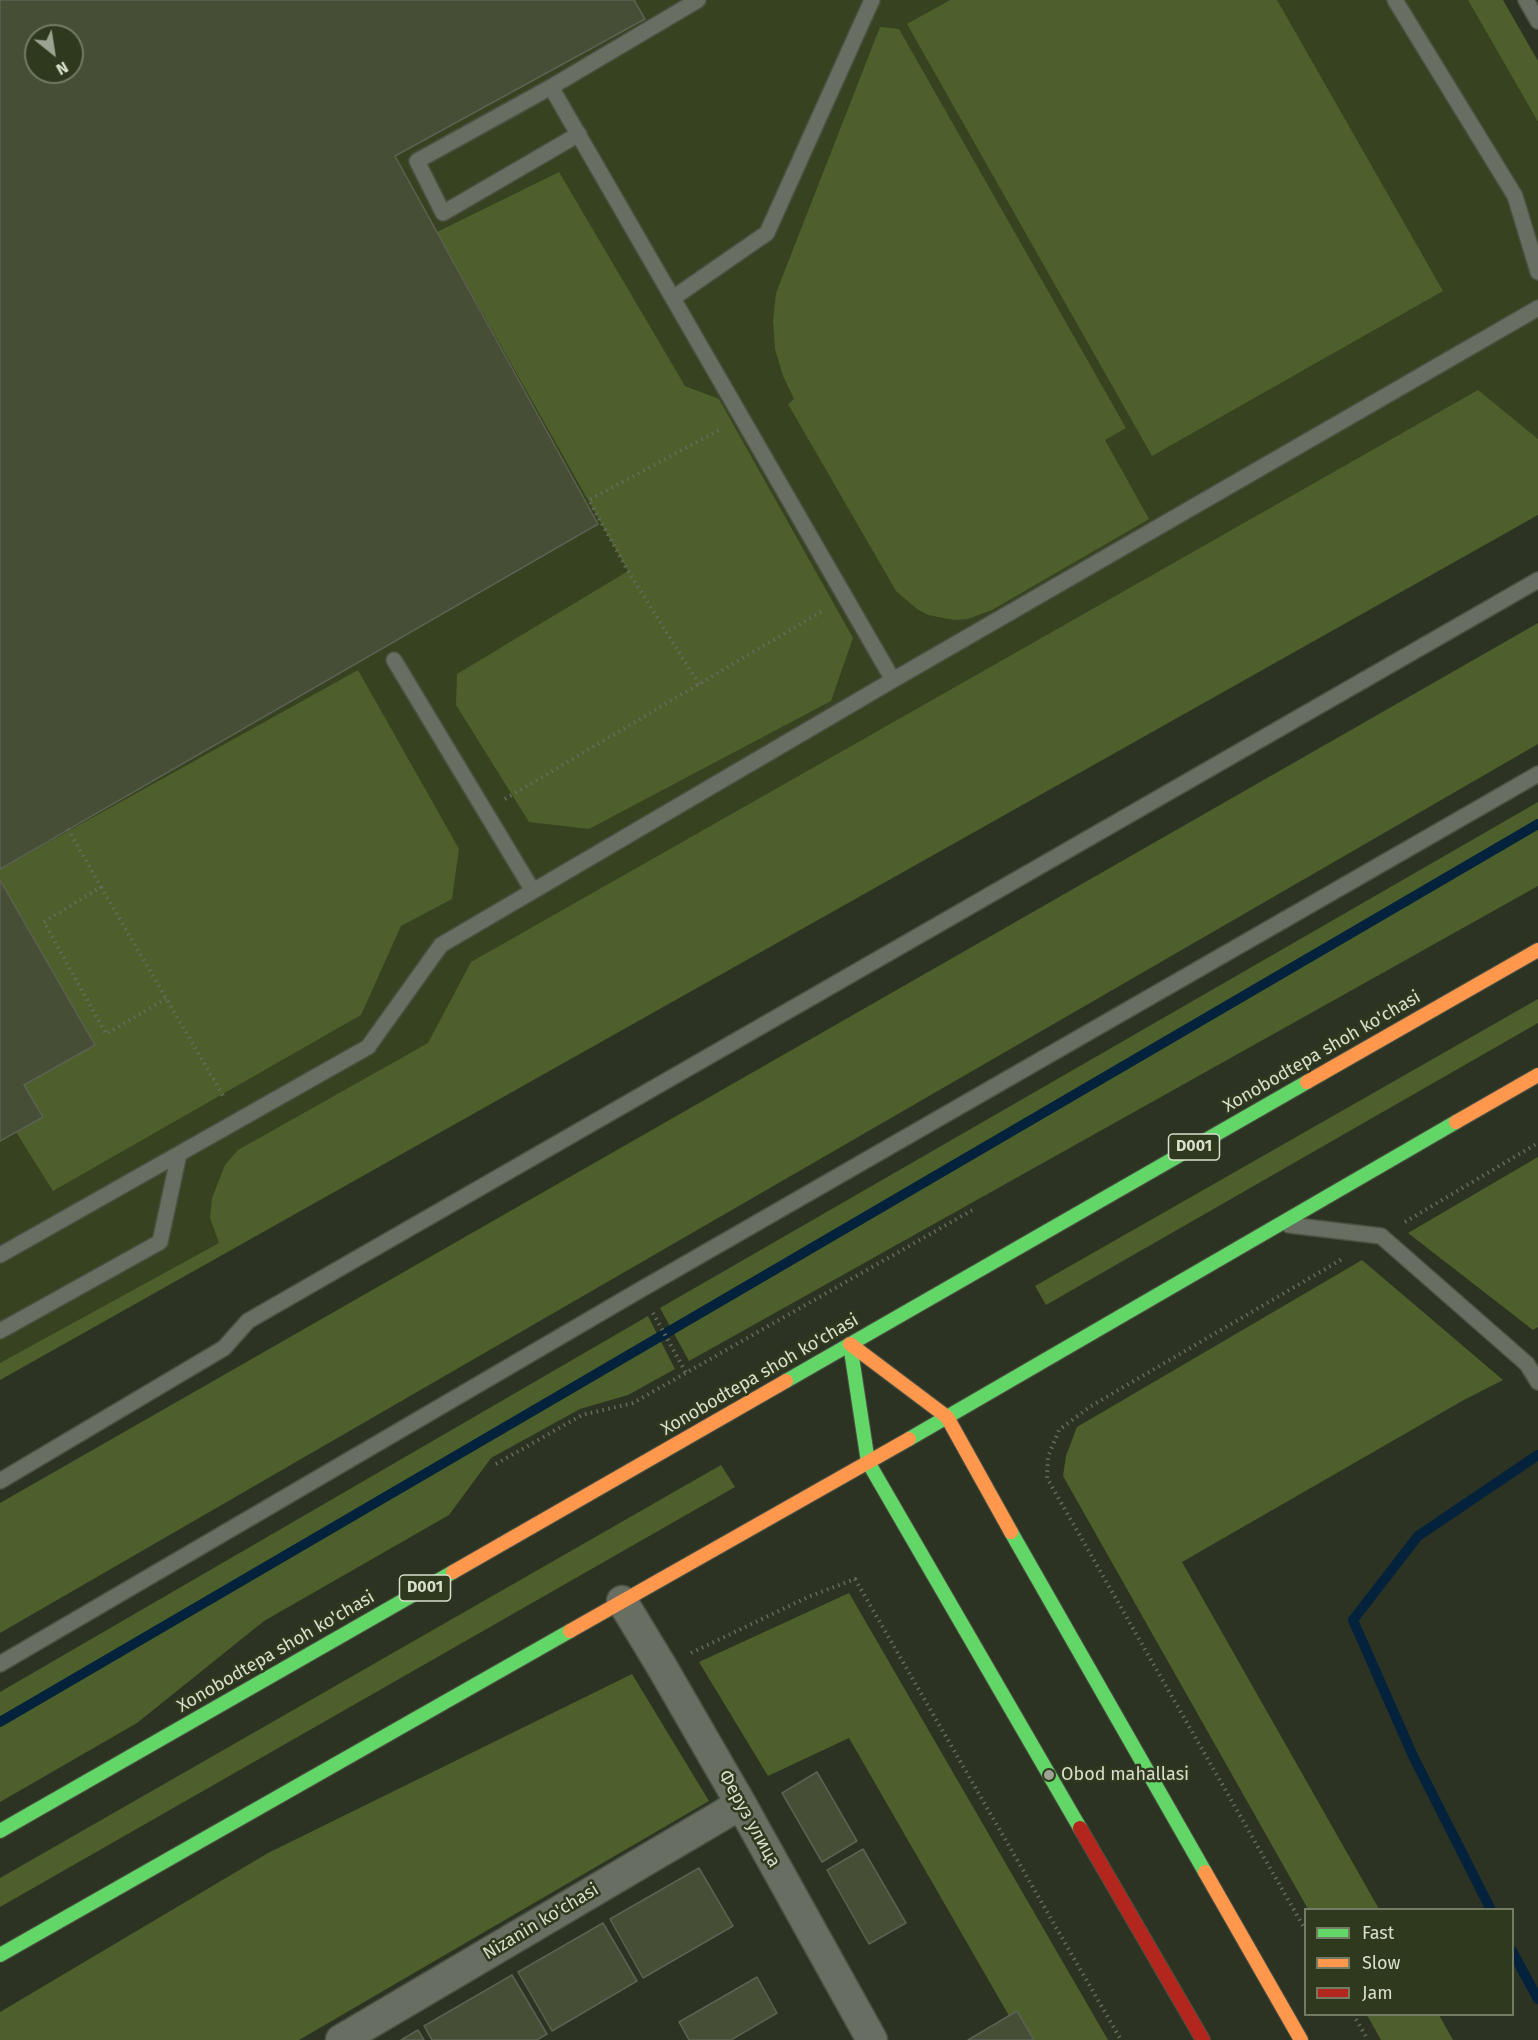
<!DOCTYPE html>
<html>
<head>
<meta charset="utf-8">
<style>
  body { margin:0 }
  #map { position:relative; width:1538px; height:2040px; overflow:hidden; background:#2d3323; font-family:"Fira Sans",sans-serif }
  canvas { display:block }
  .legend { position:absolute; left:1304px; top:1908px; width:210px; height:108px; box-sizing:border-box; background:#2f391d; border:2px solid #737b63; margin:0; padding:8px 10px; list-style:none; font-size:18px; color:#d8dfcd }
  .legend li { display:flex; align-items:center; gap:12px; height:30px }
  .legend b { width:30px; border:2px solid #737b63 }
  .north { position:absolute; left:24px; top:24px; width:60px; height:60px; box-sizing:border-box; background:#2f391d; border:2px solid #737b63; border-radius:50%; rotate:150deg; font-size:16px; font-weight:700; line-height:24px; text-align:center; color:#d8dfcd }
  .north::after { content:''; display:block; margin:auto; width:21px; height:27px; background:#9ca392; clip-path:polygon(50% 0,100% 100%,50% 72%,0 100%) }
</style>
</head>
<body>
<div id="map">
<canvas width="1538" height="2040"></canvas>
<ul class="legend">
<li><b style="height:8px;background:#63d668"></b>Fast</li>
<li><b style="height:8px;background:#ff974d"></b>Slow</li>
<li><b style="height:8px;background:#b3261e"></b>Jam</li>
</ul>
<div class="north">N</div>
</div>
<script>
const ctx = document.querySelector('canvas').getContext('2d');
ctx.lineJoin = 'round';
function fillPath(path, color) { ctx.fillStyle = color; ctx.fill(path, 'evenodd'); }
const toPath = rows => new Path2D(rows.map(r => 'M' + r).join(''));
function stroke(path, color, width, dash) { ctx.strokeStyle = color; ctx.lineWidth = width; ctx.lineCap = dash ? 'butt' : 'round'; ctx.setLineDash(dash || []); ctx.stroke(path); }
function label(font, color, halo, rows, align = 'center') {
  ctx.font = font + ' "Fira Sans",sans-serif'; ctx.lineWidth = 5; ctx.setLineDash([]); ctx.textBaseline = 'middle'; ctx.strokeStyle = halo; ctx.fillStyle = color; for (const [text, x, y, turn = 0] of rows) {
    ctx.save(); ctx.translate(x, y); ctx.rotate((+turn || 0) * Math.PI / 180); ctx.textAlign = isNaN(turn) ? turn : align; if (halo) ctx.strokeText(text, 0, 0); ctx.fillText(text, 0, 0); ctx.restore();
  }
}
const built = toPath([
  [0,0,1468,0,1538,122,1538,495,0,1379],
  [36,36,72,36,72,72,36,72]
]);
const green = toPath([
  [950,0,1277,0,1443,291,1152,456,907,24],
  [1468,0,1503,0,1538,61,1538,122],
  [880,27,899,29,1126,428,1105,440,1149,519,992,610,968,619,954,620,928,615,917,609,896,591,788,404,794,399,783,376,775,349,773,321,776,293],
  [559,172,685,386,719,399,853,638,831,701,589,829,529,822,456,705,457,674,628,571,437,232],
  [1478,390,1538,439,1538,515,0,1380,0,1363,219,1243,210,1218,212,1198,225,1165,238,1150,428,1043,471,962],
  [1538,623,1538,744,0,1633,0,1503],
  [358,670,459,849,452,899,401,926,361,1015,53,1191,16,1132,42,1117,24,1085,95,1045,0,880,0,869],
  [1538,802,1538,886,689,1361,660,1308],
  [1538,999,1538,1023,1046,1305,1035,1286],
  [1538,1157,1538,1327,1533,1330,1408,1233],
  [1362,1260,1503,1380,1462,1401,1182,1562,1379,1909,1308,1909,1063,1476,1066,1456,1077,1427],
  [648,1316,675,1369,628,1395,580,1409,491,1458,449,1515,264,1621,137,1723,0,1802,0,1692],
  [721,1465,735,1487,0,1907,0,1878],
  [849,1593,1108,2040,1023,2040,849,1738,768,1776,699,1662],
  [632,1674,709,1801,299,2040,0,2040,0,2012,268,1853],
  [1367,2015,1439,2015,1453,2040,1381,2040]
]);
const stream = toPath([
  [0,1722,1538,824],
  [1491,1910,1413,1756,1353,1620,1418,1536,1538,1455],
  [1512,1951,1538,1999]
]);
const building = toPath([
  [0,0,634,0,645,19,395,156,598,524,0,869,0,0],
  [36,36,72,36,72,72,36,72,36,36],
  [0,880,95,1045,24,1085,43,1117,0,1141,0,880],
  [817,1772,857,1841,822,1862,782,1793,817,1772],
  [863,1849,906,1923,869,1944,827,1870,863,1849],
  [699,1868,733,1926,643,1978,610,1919,699,1868],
  [603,1923,637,1981,552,2031,518,1972,603,1923],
  [512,1975,547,2034,537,2040,432,2040,424,2026,512,1975],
  [757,1977,777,2013,731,2040,689,2040,679,2022,757,1977],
  [1017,2011,1034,2040,968,2040,1017,2011],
  [418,2030,424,2040,401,2040,418,2030]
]);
const path = toPath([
  [699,684,628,571,589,500,719,430],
  [505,799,824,610],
  [68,829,101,887,44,922,106,1034,167,998],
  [101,887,225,1099],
  [1405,1222,1538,1143],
  [653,1313,686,1373],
  [496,1464,582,1415,633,1403,976,1208],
  [691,1653,808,1597,855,1579,1121,2040],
  [1306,1931,1047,1478,1048,1457,1059,1430,1091,1406,1344,1258],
  [1353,2014,1368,2040]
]);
const lane = toPath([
  [1395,0,1515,196,1538,272],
  [1526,0,1538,21],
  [551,87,893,680],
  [579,134,443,213,417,161,551,87,698,0],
  [673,298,767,233,872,0],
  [394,660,533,891],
  [1289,1225,1381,1236,1527,1364,1538,1382],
  [0,1255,368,1047,441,945,893,680,1538,308],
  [0,1331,160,1242,179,1154],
  [0,1481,224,1348,248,1321,1538,580],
  [0,1664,640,1290,1538,774]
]);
const street = toPath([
  [622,1601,662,1667,741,1804,872,2040],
  [341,2040,741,1804]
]);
const fast = toPath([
  [850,1344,868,1462,1080,1828],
  [786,1381,1307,1082],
  [909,1439,1456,1122],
  [1011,1532,1205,1872],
  [0,1831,453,1572],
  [0,1955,570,1631]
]);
const slow = toPath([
  [1307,1082,1538,950],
  [1456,1122,1538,1075],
  [850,1344,947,1417,1011,1532],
  [453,1572,786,1381],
  [570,1631,909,1439],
  [1205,1872,1301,2040]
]);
const jam = toPath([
  [1080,1828,1203,2040]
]);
const markers = [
  [1049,1775,6,"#9ca392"]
];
const shields = [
  [1194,1147,51],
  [425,1588,51]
];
const shieldNames = [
  ["D001",1194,1147],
  ["D001",425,1588]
];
const streetNames = [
  ["Xonobodtepa shoh ko'chasi",1322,1052,-30],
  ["Xonobodtepa shoh ko'chasi",760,1375,-30],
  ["Xonobodtepa shoh ko'chasi",276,1652,-30],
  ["Феруз улица",749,1819,61],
  ["Nizanin ko'chasi",541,1922,-31]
];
const poiNames = [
  ["Obod mahallasi",1061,1775]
];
fillPath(built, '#374220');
fillPath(green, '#4d5f2a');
stroke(stream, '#04223b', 10);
fillPath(building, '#474e36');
stroke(building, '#5c6153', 1.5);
stroke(lane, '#4b5143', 18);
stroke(street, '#4b5143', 33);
stroke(fast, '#4b5143', 16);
stroke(slow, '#4b5143', 16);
stroke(jam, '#4b5143', 16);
stroke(path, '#676b5f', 4, [1.5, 4.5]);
stroke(lane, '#686e61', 15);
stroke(street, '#686e61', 30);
stroke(fast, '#63d668', 14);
stroke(slow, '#ff974d', 14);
stroke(jam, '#b3261e', 14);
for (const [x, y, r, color] of markers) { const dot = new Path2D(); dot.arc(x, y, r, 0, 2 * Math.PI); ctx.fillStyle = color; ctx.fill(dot); stroke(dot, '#2f391d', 2); }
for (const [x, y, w] of shields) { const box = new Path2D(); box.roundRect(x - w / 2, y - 13, w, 26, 4.5); ctx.fillStyle = '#2f391d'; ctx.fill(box); stroke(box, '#d8dfcd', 1.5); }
label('bold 16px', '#d8dfcd', null, shieldNames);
label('18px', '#d8dfcd', '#2f391d', streetNames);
label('18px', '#d8dfcd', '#2f391d', poiNames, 'left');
</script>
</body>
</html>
